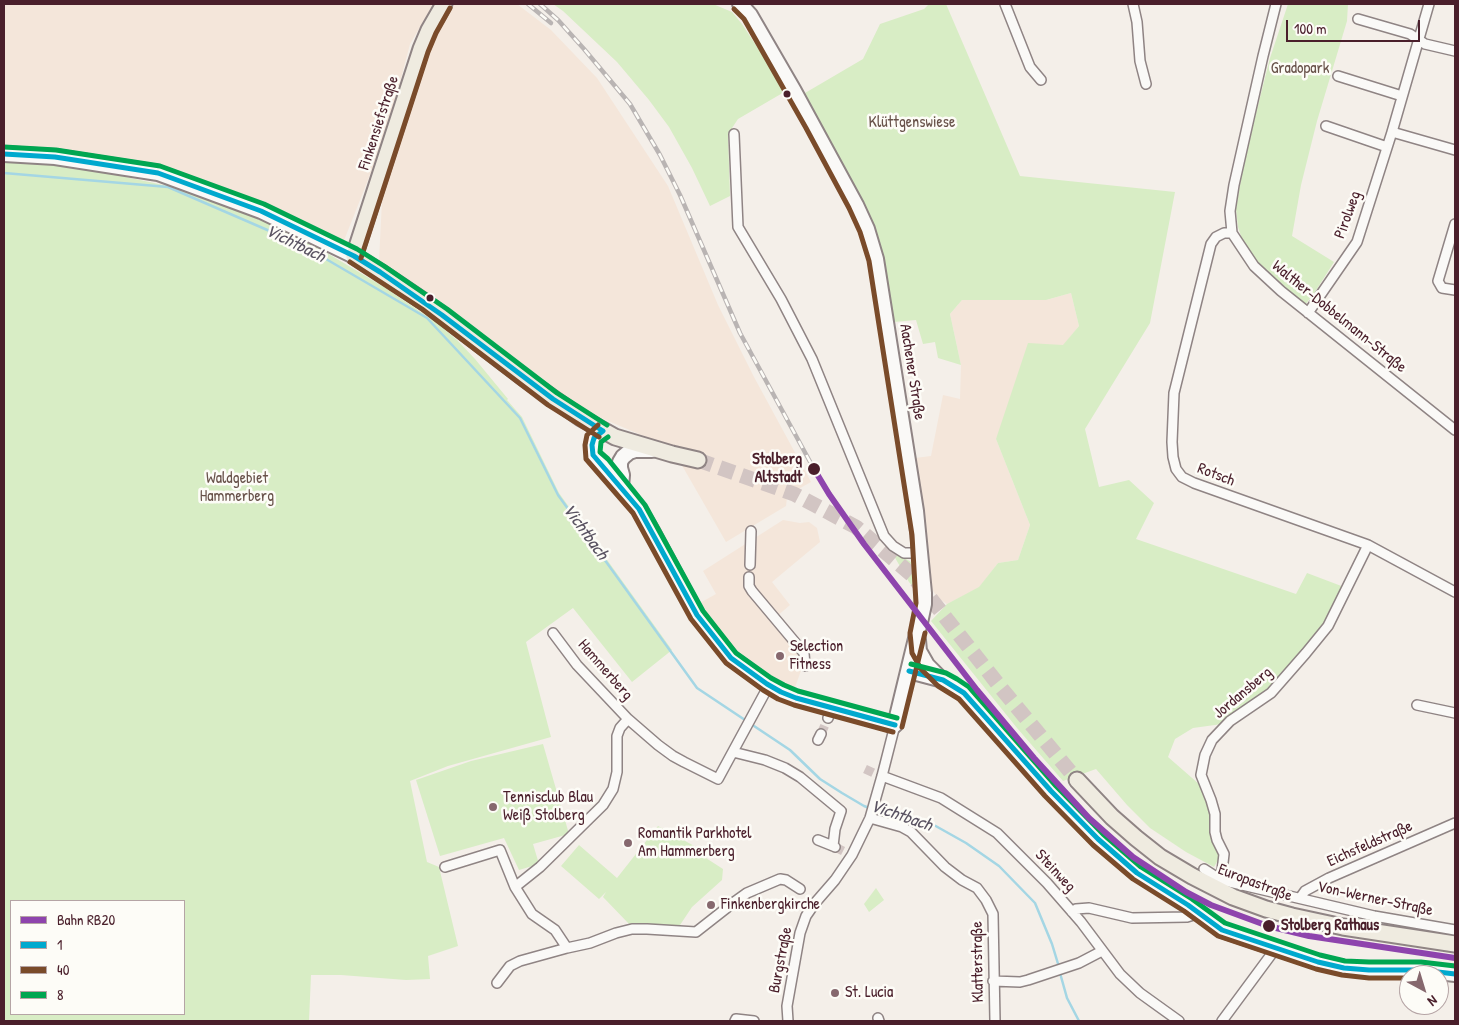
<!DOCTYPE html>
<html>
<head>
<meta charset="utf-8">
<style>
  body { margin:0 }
  #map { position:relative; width:1459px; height:1025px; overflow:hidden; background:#f4efe9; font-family:"Patrick Hand",sans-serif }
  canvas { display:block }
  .frame { position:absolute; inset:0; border:5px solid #4a1f2b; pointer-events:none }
  .legend { position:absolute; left:10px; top:900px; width:175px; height:115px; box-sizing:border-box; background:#fdfcf7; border:1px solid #b5a4a5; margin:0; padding:6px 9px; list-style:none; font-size:15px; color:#4a1f2b }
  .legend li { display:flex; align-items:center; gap:10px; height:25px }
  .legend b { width:25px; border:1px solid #b5a4a5 }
  .north { position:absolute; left:1399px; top:965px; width:50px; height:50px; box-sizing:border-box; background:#fdfcf7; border:1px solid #b5a4a5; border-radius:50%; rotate:141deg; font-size:14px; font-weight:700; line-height:20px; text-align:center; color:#4a1f2b }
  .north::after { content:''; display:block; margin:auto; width:18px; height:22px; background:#86686e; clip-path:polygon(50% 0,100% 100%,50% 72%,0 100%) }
  .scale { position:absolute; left:1286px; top:20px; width:134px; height:22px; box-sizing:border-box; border:2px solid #4a1f2b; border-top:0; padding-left:6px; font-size:15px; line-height:18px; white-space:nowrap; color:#4a1f2b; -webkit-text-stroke:4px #fdfcf7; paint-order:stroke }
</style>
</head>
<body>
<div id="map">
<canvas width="1459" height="1025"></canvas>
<div class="frame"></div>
<ul class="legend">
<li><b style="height:6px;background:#8e44ad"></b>Bahn RB20</li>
<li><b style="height:6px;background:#00a9ce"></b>1</li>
<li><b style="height:6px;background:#7a4b2a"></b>40</li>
<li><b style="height:6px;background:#00a651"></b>8</li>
</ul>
<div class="north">N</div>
<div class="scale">100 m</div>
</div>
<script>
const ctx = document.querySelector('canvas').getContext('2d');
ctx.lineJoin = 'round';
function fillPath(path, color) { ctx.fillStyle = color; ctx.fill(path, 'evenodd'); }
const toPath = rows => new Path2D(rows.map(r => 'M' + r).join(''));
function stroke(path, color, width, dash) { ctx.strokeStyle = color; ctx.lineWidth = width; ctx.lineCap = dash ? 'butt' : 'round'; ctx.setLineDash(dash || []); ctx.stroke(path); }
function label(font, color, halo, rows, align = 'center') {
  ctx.font = font + ' "Patrick Hand",sans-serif'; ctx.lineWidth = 5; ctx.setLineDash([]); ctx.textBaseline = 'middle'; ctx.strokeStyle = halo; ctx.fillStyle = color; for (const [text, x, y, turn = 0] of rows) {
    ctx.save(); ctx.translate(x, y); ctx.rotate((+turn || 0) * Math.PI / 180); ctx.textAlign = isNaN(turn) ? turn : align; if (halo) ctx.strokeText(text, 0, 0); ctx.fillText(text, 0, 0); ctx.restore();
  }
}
const built = toPath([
  [4,4,434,4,410,44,387,132,343,243,263,204,159,168,4,147],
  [454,4,517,4,551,30,597,78,668,186,718,305,754,377,811,482,793,492,787,497,786,506,726,542,672,448,587,412,558,393,538,376,506,354,379,261,382,201,414,93,432,43],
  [1071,293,1079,326,1064,345,996,439,1030,525,1018,560,998,563,979,588,947,604,938,598,931,588,924,523,915,458,931,456,943,395,960,399,961,365,950,314,962,300,1046,300],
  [783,520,800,523,809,522,817,528,820,542,772,582,790,605,776,617,807,654,794,690,750,666,732,650,716,632,698,604,716,594,703,571]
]);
const green = toPath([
  [553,4,713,4,732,12,742,24,786,91,738,119,728,134,730,196,710,206,692,168,669,127,649,100,617,62,563,11],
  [929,4,946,4,1020,176,1175,192,1150,323,1085,429,1099,487,1129,480,1154,503,1136,539,1296,594,1307,573,1344,587,1324,624,1304,652,1270,691,1222,724,1193,728,1175,739,1168,757,1199,784,1207,801,1221,855,1214,867,1186,852,1150,828,1127,805,1096,769,1063,781,1017,728,931,621,947,604,979,587,998,563,1018,560,1030,525,996,439,1028,343,1063,345,1079,326,1071,293,1046,300,962,300,950,314,961,365,938,358,935,342,923,344,916,320,894,322,872,221,805,93,863,59,880,24,924,9],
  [1288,4,1348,4,1347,21,1317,121,1301,185,1292,236,1334,262,1315,292,1305,305,1257,261,1242,239,1238,227,1236,209,1241,179,1254,121,1270,58],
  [4,160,48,163,112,174,168,186,225,205,275,226,322,250,384,287,437,323,457,340,475,359,508,399,507,400,522,417,559,493,672,650,632,682,573,608,526,642,551,737,448,766,410,781,427,862,439,867,458,946,428,956,430,979,406,980,341,975,311,975,309,1021,4,1021],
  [11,901,184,901,184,1014,11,1014],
  [890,549,911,562,915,575,917,592,909,582],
  [543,744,569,834,533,844,539,864,519,870,504,838,440,856,416,780,471,761],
  [658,826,696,847,695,851,723,869,722,880,692,907,678,928,629,924,603,897,606,892,599,899,561,866,579,845,617,878],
  [876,888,884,900,869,912,864,904]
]);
const stream = toPath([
  [4,173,168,187,302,245,427,318,520,418,558,495,697,688,790,750,820,779,842,793,864,806,883,813,925,820,966,843,999,866,1035,903,1052,944,1059,967],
  [1060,973,1067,998,1079,1021]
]);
const streetTunnel = toPath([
  [821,734,828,718],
  [865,769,878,775],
  [835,847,845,852]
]);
const primaryTunnel = toPath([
  [698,460,794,494,856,527,912,575,1001,688,1077,780]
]);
const street = toPath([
  [1005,4,1030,67,1041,80],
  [1133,4,1137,22,1140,61,1146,84],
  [1276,4,1263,56,1234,185,1230,211,1232,233,1254,266,1281,291,1455,430],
  [1358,19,1410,34,1425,44,1455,51],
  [1338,76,1402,96],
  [1326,126,1387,147],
  [1392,132,1455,150],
  [734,134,738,227,781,299,812,359,884,536,893,546,904,553,920,553],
  [1455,224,1438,281,1442,288,1455,290],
  [1232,233,1224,233,1216,237,1211,244,1174,393,1172,442,1173,457,1176,469,1182,477,1194,483,1368,545,1455,592],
  [1308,313,1357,242,1392,132,1429,4],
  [750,565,751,531],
  [749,577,749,586,752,591,804,653,805,666],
  [553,633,577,665,628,719,658,745,673,756,684,762,718,779,769,685],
  [1417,705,1455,713],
  [828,718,832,708],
  [818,740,821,734],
  [733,752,765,760,785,768,800,777,841,811,835,829,833,846,835,847],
  [882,776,941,798,997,833,1047,883,1081,922,1120,974,1140,993,1179,1021],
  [870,818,902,827,911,832,945,867,962,880,977,888,986,900,993,914,995,1021],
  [818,840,833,846],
  [445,867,500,850,515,887,532,914,555,930,567,948],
  [1204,869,1221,880,1319,903,1374,916,1455,930],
  [1221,880,1224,854,1217,840,1215,832,1215,814,1211,800,1201,775,1205,755,1212,740,1230,721,1271,693,1306,653,1328,626,1368,545],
  [515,887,540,867,603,805,613,789,617,772,617,736,620,728,628,719],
  [1300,898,1305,891,1329,878,1455,823],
  [1072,912,1076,909,1089,908,1132,918,1187,917,1200,913],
  [993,981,1020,982,1028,980,1079,963,1102,951],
  [497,983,510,966,520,961,567,948,590,943,616,933,632,929,647,929,696,932,733,903,747,893,780,879,786,880,800,889],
  [878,1018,879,1021],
  [735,1021,736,1019,754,1021],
  [788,1021,787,1006,800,933,806,916,815,903,835,880,852,855,870,818,882,776,895,725],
  [1222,1021,1276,948]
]);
const secondary = toPath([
  [4,154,55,157,158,173,261,211,354,256],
  [603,431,594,438,592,445,593,455,598,462,602,464,639,509,652,531,697,615,731,658,767,684,781,692,796,698,895,725,921,618,924,604,924,593,916,511,876,259,867,229,856,205,794,91,750,15,740,4],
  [621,487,622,475,620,468,620,462,623,457,629,452,635,450,652,450],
  [918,640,919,651,927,665,940,678],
  [909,671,943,680,953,685,964,693,1051,791,1098,839,1137,873,1188,905,1222,930,1318,962,1344,968,1369,970,1421,970,1455,974]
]);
const primary = toPath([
  [444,4,429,30,421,49,354,256,380,272,426,303,524,378,581,418,615,437,672,454,698,460],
  [1077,780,1112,817,1136,838,1160,857,1192,876,1233,897,1266,909,1292,916,1343,927,1455,944]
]);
const rail = toPath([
  [528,4,551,23],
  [540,4,558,20,584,49,630,104,660,155,680,195,740,333,814,469]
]);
const bus1 = toPath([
  [4,154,55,157,158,173,261,211,354,256,380,272,442,315,553,399,603,431],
  [603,431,594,438,592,445,593,455,639,509,697,615,731,658,767,684,781,692,796,698,895,725],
  [909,671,943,680,964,693,1051,791,1098,839,1137,873,1188,905,1222,930,1318,962,1344,968,1369,970,1421,970,1455,974]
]);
const bus2 = toPath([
  [734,9,744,19,806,128,849,208,860,232,869,261,912,535,916,603,910,633,912,653,921,669,938,686,959,699,1045,796,1093,845,1133,879,1184,911,1218,936,1316,969,1342,975,1369,978,1409,978],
  [361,258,428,52,436,33,450,8],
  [350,262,422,309,548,405,599,437],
  [598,425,587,435,585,445,586,459,633,513,691,619,726,663,763,690,778,699,794,705,893,732],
  [902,727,925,633]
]);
const bus3 = toPath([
  [4,147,56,150,160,166,264,204,357,249,384,266,447,309,557,393,607,425],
  [608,437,601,442,600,452,608,459,645,505,703,611,736,653,771,678,784,685,798,691,897,718],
  [911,664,946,673,957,679,969,687,1056,786,1103,834,1141,867,1192,899,1225,923,1320,955,1345,961,1369,962,1421,962,1455,966]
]);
const rail1 = toPath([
  [814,469,829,494,864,544,977,690,1034,758,1089,818,1133,857,1186,892,1211,905,1268,926,1309,936,1455,958]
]);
const markers = [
  [787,94,4.5,"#4a1f2b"],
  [430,298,4.5,"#4a1f2b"],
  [814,469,7,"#4a1f2b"],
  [780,656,5,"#86686e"],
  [493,807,5,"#86686e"],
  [628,843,5,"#86686e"],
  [711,905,5,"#86686e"],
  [1269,926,7,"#4a1f2b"],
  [835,993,5,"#86686e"]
];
const parkNames = [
  ["Gradopark",1300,69],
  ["Klüttgenswiese",912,123],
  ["Waldgebiet",237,479],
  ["Hammerberg",237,497]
];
const streetNames = [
  ["Finkensiefstraße",379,123,-72],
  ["Pirolweg",1348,215,-70],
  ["Walther-Dobbelmann-Straße",1339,317,39],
  ["Aachener Straße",912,372,81],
  ["Rotsch",1216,475,21],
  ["Hammerberg",605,670,49],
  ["Jordansberg",1243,693,-40],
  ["Eichsfeldstraße",1370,844,-24],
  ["Steinweg",1055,871,47],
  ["Europastraße",1255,883,21],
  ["Von-Werner-Straße",1375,899,12],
  ["Burgstraße",781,960,-79],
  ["Klatterstraße",978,962,-91]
];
const stopNames = [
  ["Stolberg",802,460],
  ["Altstadt",802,478],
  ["Stolberg Rathaus",1281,926,"left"]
];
const poiNames = [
  ["Selection",790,647],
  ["Fitness",790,665],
  ["Tennisclub Blau",503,798],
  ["Weiß Stolberg",503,816],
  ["Romantik Parkhotel",638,834],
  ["Am Hammerberg",638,852],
  ["Finkenbergkirche",721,905],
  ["St. Lucia",845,993]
];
const waterNames = [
  ["Vichtbach",295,244,26],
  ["Vichtbach",585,532,54],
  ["Vichtbach",901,816,19]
];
fillPath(built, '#f4e6da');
fillPath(green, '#d8edc5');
stroke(stream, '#a4d6e4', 2.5);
stroke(streetTunnel, '#d2c5c3', 9, [9, 4.5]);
stroke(primaryTunnel, '#d2c5c3', 15, [15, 8]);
stroke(street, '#8f8484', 12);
stroke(secondary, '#8f8484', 18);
stroke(primary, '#8f8484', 19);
stroke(street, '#faf9f7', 9);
stroke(secondary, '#faf9f7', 14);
stroke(primary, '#efebe0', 15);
stroke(rail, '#b9b4b3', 4.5);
stroke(rail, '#fdfcf7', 2.5, [8]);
stroke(bus1, '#00a9ce', 5);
stroke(bus2, '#7a4b2a', 5);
stroke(bus3, '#00a651', 5);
stroke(rail1, '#8e44ad', 6);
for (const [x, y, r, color] of markers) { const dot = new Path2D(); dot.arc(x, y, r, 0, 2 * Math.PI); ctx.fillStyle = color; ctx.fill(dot); stroke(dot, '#fdfcf7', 2); }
label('16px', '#68524a', '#fdfcf7', parkNames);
label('16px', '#4a1f2b', '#fdfcf7', streetNames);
label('bold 16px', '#4a1f2b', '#fdfcf7', stopNames, 'right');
label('16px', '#4a1f2b', '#fdfcf7', poiNames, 'left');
label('italic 18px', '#5a5362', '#fdfcf7', waterNames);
</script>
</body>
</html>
